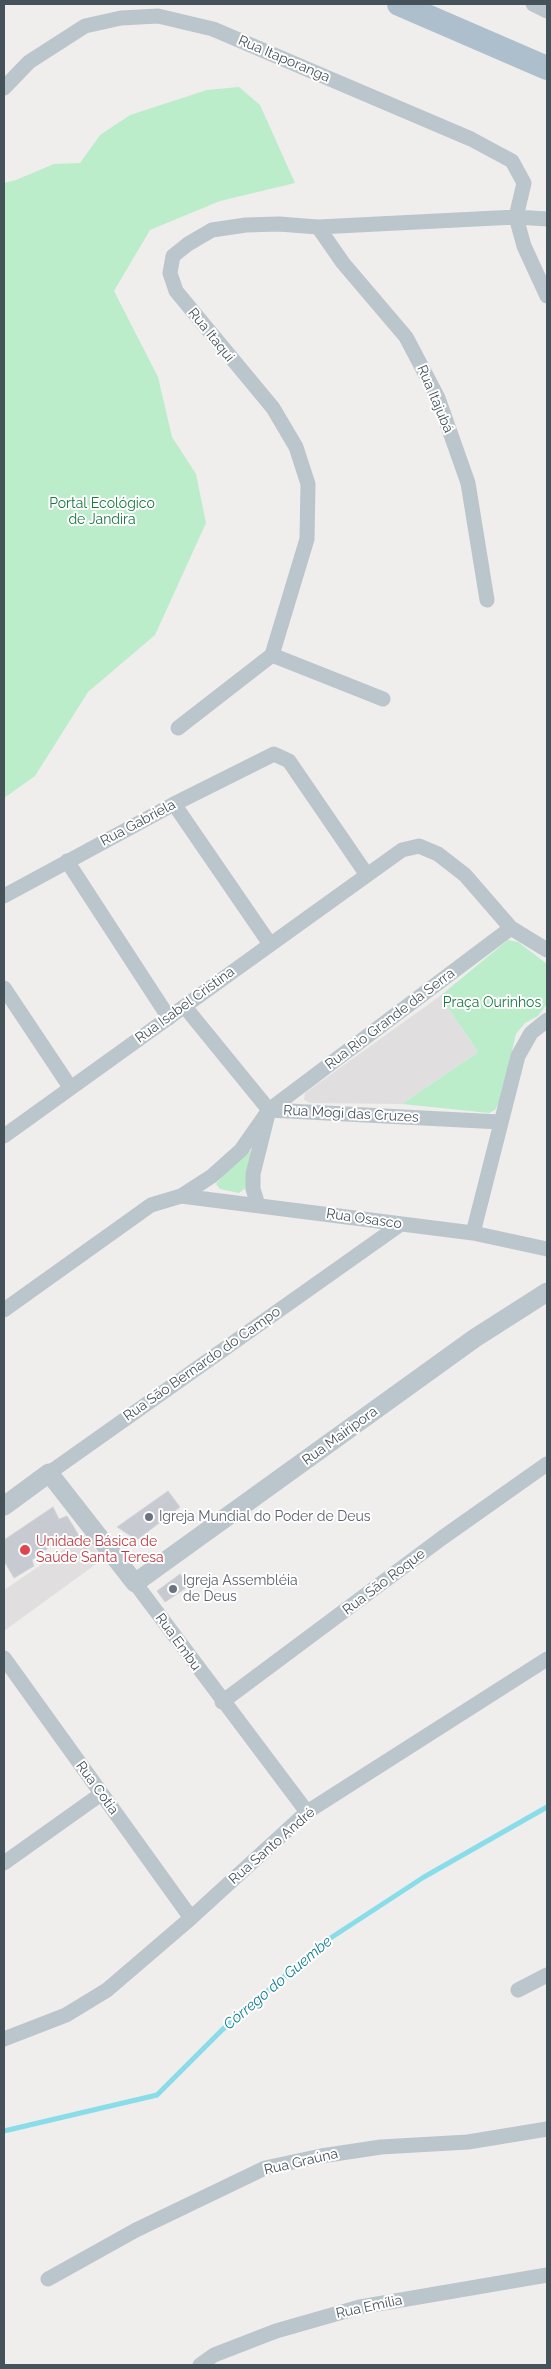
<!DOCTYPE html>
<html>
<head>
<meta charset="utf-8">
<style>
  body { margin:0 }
  #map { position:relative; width:551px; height:2369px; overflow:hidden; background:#f0eded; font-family:Raleway,sans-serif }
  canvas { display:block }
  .frame { position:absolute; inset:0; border:5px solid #46525a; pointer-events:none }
</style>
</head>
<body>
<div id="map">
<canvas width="551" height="2369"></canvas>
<div class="frame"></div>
</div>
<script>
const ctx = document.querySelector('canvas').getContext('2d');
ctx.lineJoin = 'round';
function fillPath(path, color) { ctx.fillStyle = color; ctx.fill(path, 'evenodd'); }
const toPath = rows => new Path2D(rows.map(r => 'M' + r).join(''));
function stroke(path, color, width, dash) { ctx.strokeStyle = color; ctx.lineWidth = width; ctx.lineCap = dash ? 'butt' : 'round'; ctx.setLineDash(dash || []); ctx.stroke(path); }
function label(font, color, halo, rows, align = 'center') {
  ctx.font = font + ' Raleway,sans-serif'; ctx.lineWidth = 4; ctx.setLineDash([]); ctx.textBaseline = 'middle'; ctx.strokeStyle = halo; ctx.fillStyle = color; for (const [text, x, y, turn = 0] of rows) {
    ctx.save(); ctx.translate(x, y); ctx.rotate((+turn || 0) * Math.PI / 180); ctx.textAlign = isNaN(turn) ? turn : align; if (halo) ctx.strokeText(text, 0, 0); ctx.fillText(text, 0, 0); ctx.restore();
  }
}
const education = toPath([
  [440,996,478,1052,402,1104,310,1103,304,1100,305,1093],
  [85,1535,103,1559,4,1631,4,1590]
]);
const green = toPath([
  [239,87,260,105,295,183,220,201,150,230,114,291,158,377,172,437,196,474,206,523,155,635,88,692,35,776,4,798,4,183,16,180,54,164,80,163,100,135,130,115,207,90],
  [508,940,518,942,547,964,547,1004,538,1016,525,1023,516,1034,500,1101,495,1110,489,1113,402,1104,478,1052,440,996],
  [246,1148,251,1151,247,1187,239,1193,220,1189,216,1184]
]);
const stream = toPath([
  [4,2131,157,2095,222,2030,326,1941,424,1877,547,1807]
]);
const building = toPath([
  [168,1491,180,1507,137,1540,117,1527,168,1491],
  [53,1507,59,1519,67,1516,89,1552,66,1535,32,1560,34,1566,14,1578,4,1561,4,1540,53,1507],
  [180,1574,189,1586,165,1602,157,1591,180,1574]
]);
const minor = toPath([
  [533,4,547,11],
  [4,88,29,62,85,26,121,18,158,16,213,29,471,139,512,161,524,183,516,217,524,246,547,296],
  [318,227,343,263,406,337,438,398,468,483,487,600],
  [272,655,383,699],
  [178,728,272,655,307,539,308,484,296,447,273,408,176,291,170,273,173,256,188,244,212,230,246,225,279,224,318,227,516,217,547,219],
  [174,804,270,944],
  [67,861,169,1018],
  [4,896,174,804,274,754,289,761,367,875],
  [4,988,70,1087],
  [185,1007,269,1110],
  [4,1136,402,850,419,846,438,854,465,875,511,928,547,950],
  [181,1196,212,1176,241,1150,269,1110,511,928],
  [258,1205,253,1189,253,1174,269,1110,500,1122],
  [473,1233,518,1056,531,1033,547,1020],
  [4,1310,151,1205,181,1196,473,1233,547,1249],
  [49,1473,401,1224],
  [135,1583,307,1812],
  [4,1658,191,1918],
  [222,1702,442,1538,547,1464],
  [4,1863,101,1794],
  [518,1990,547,1975],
  [4,2039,66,2015,107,1990,191,1918,307,1812,547,1659],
  [48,2279,136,2230,265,2168,321,2156,381,2147,468,2142,547,2129],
  [200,2365,214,2355,276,2331,360,2307,547,2275]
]);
const tertiary = toPath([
  [4,1506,49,1473,135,1583,475,1338,547,1292]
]);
const primary = toPath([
  [399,4,547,68]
]);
const markers = [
  [149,1517,5,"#6b7280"],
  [25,1550,6,"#e0444e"],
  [173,1589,5,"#6b7280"]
];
const streetNames = [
  ["Rua Itaporanga",284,59,23],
  ["Rua Itaqui",211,335,51],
  ["Rua Itajubá",435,399,67],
  ["Rua Gabriela",138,823,-28],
  ["Rua Isabel Cristina",185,1005,-36],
  ["Rua Rio Grande da Serra",390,1019,-37],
  ["Rua Mogi das Cruzes",351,1114,3],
  ["Rua Osasco",364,1219,8],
  ["Rua São Bernardo do Campo",202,1364,-35],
  ["Rua Mairipora",340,1436,-36],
  ["Rua São Roque",384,1582,-37],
  ["Rua Embu",178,1642,54],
  ["Rua Cotia",97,1788,54],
  ["Rua Santo André",272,1846,-41],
  ["Rua Graúna",301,2162,-13],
  ["Rua Emília",369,2307,-12]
];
const parkNames = [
  ["Portal Ecológico",102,504],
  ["de Jandira",102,520],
  ["Praça Ourinhos",492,1003]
];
const worshipNames = [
  ["Igreja Mundial do Poder de Deus",159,1517],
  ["Igreja Assembléia",183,1581],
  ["de Deus",183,1597]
];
const healthNames = [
  ["Unidade Básica de",36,1542],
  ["Saúde Santa Teresa",36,1558]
];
const waterNames = [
  ["Córrego do Guembe",278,1983,-40]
];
fillPath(education, '#e1dedf');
fillPath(green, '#bbedca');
stroke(stream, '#89dde9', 5);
fillPath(building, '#c7cad0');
stroke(building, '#d1d4d9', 1);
stroke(minor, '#bbc6cc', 15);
stroke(tertiary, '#bbc6cc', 19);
stroke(primary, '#adbfcc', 24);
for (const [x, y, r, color] of markers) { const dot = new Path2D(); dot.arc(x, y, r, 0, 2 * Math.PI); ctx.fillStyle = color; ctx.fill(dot); stroke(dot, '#fff', 2); }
label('14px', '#46525a', '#fff', streetNames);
label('14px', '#187941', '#fff', parkNames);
label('14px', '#5b616d', '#fff', worshipNames, 'left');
label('14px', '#be3a42', '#fff', healthNames, 'left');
label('italic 15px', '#0f7e8d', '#fff', waterNames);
</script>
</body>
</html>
